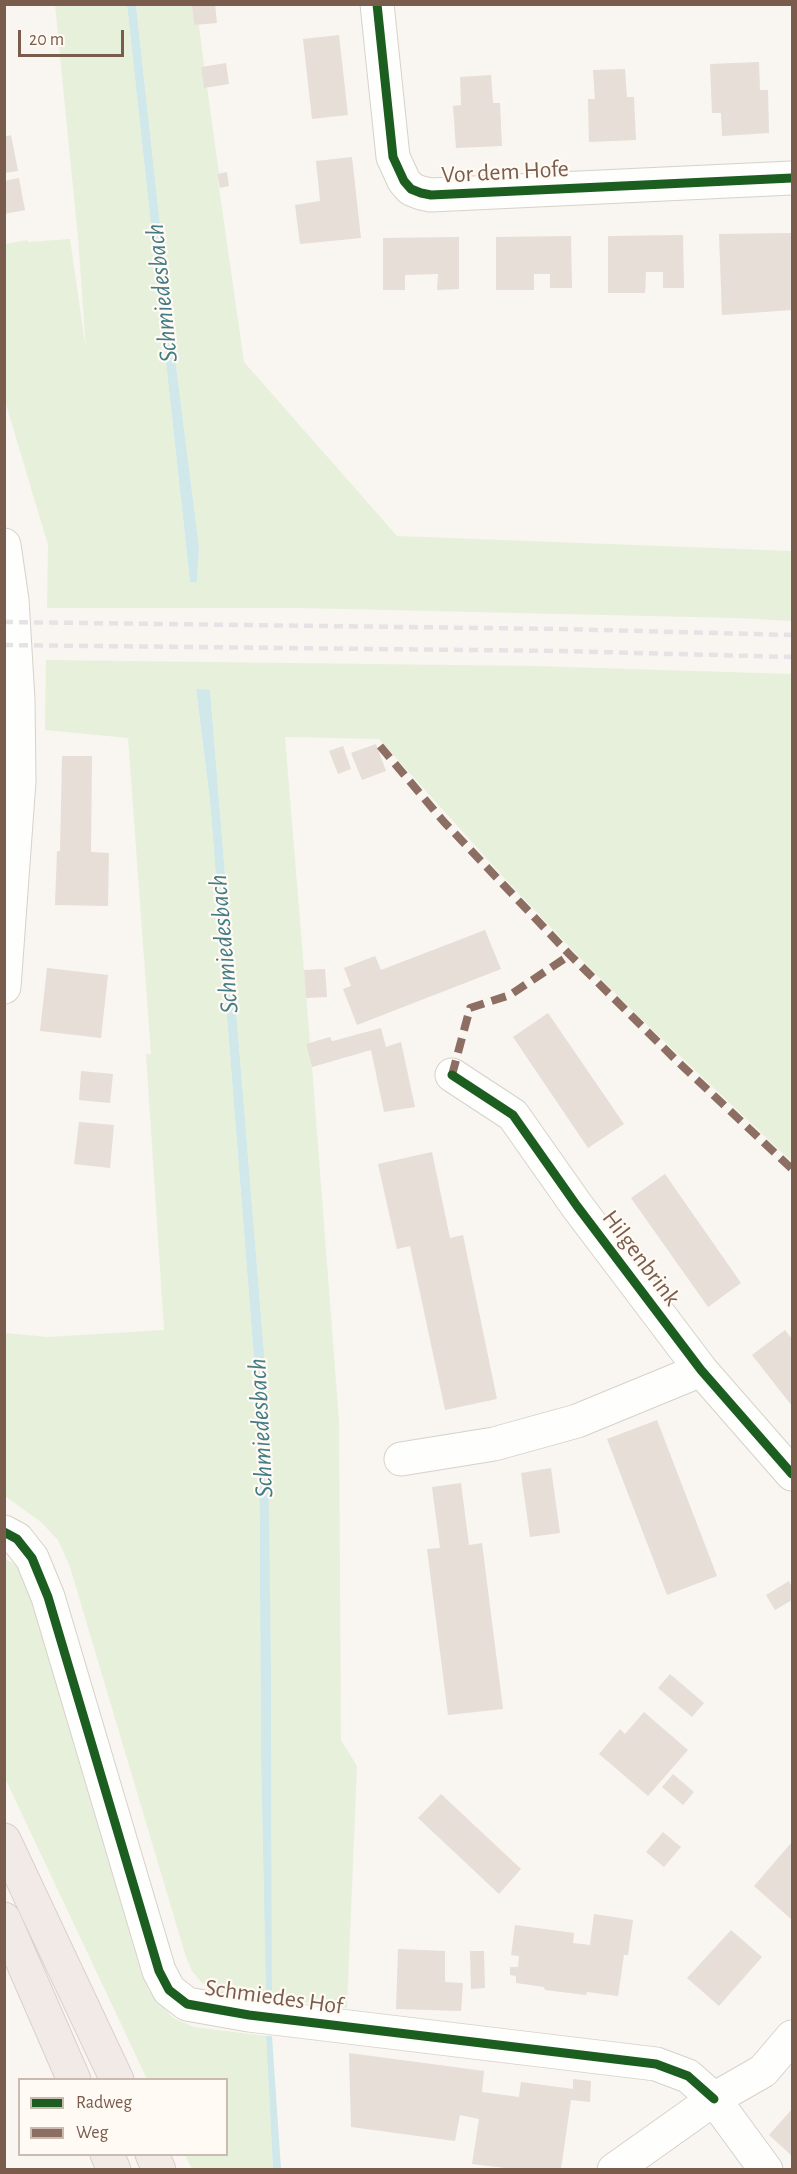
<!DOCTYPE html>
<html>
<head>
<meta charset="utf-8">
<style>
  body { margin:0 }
  #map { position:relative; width:797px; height:2174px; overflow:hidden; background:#f9f5f0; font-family:"Alegreya Sans",sans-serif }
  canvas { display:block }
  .frame { position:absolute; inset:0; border:6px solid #7a5c4d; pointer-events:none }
  .legend { position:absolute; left:18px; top:2078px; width:210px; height:78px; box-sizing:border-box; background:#fffaf3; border:2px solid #cabbb1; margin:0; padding:8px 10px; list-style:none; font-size:18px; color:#7a5c4d }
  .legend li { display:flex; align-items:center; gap:12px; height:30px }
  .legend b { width:30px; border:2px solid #cabbb1 }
  .scale { position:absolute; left:18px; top:30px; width:106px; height:27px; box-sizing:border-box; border:3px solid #7a5c4d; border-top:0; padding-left:8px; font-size:18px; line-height:21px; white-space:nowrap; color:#7a5c4d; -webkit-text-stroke:4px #fffaf3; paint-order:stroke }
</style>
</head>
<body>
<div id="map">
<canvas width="797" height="2174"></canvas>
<div class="frame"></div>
<ul class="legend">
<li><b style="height:8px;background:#1b5e20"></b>Radweg</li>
<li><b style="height:8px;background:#8d6e63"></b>Weg</li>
</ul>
<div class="scale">20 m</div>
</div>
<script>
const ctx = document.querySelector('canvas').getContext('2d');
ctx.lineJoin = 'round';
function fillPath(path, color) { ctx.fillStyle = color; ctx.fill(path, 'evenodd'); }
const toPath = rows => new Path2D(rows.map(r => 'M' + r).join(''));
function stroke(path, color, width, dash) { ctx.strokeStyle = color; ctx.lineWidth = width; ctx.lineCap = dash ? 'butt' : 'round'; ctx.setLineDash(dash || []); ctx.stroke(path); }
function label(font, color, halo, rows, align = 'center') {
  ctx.font = font + ' "Alegreya Sans",sans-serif'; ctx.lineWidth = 4.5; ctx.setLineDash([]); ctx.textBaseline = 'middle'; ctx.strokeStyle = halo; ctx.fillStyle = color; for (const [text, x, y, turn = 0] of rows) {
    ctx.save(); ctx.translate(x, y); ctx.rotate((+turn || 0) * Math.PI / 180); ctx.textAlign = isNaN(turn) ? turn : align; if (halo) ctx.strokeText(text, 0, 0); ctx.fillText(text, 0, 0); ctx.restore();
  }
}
const green = toPath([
  [55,5,127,5,190,582,197,582,199,547,171,326,136,5,196,5,192,7,194,25,199,25,204,66,201,67,204,87,207,87,219,173,217,174,244,362,397,536,792,551,792,621,737,618,299,608,47,608,48,545,5,401,5,244,27,240,28,242,70,239,86,350,78,238],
  [46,660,534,666,792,674,792,1162,644,1022,582,960,507,881,379,739,285,737,310,1043,306,1044,312,1067,339,1421,341,1740,357,1766,347,2008,272,1998,271,1664,265,1365,210,690,196,690,210,801,259,1422,261,1759,266,1997,216,1991,202,1983,192,1971,186,1957,70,1567,58,1540,41,1522,5,1496,5,1333,48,1337,164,1330,146,1054,151,1054,128,738,45,730],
  [4,1558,16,1565,25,1579,141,1972,149,1991,173,2018,194,2027,266,2036,273,2169,192,2169,185,2155,226,2154,226,2080,147,2079,5,1778]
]);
const water = toPath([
  [127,5,136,5,171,326,199,547,197,582,190,582],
  [196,689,210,690,265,1365,268,1441,271,1664,272,1998,266,1997,261,1759,259,1422,210,801],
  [266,2036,272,2036,281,2169,273,2169]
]);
const building = toPath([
  [215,4,217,23,194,25,192,6],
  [339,35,348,115,312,119,303,39],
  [759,62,760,90,768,90,769,133,722,136,721,113,712,113,710,64],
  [226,63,229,84,204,88,201,67],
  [625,69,627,97,634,97,636,140,589,142,588,99,595,99,593,70],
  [491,75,493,103,500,103,502,146,456,148,453,106,461,105,460,77],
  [11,135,18,171,4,173,4,137],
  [352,157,361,238,300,244,295,205,320,201,316,161],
  [227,172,229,186,220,188,217,174],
  [19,178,25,210,4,214,4,181],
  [792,233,792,310,722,315,719,234],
  [683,235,684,288,663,288,663,272,646,272,645,293,608,293,608,236],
  [571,236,572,288,550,288,550,274,534,274,534,290,496,290,496,237],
  [459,237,459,289,437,290,438,274,405,275,405,290,383,290,383,238],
  [376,744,386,771,362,780,351,753],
  [343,746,351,769,338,774,329,751],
  [62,756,92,756,91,852,109,853,108,906,55,905,57,851,60,851],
  [485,930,501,969,357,1025,343,989,351,986,344,968,375,956,381,970],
  [47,968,108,975,101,1038,40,1031],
  [325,969,327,997,306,998,304,970],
  [548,1013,624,1124,588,1148,513,1037],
  [381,1028,386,1047,401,1042,415,1107,384,1112,371,1050,312,1067,306,1044,330,1037,332,1041,333,1041],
  [81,1071,113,1074,110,1103,79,1100],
  [79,1122,114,1125,110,1168,74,1164],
  [432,1152,450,1238,463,1235,497,1399,445,1410,410,1246,397,1249,378,1164],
  [665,1174,741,1283,708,1307,631,1198],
  [785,1330,792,1339,792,1406,752,1355],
  [657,1420,717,1576,667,1595,607,1439],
  [551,1468,560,1533,530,1537,521,1473],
  [461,1483,469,1545,482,1543,503,1709,448,1715,427,1549,440,1548,432,1487],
  [789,1581,792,1588,792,1600,775,1610,766,1595],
  [670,1674,704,1703,692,1717,658,1688],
  [644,1712,688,1750,648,1796,599,1754,620,1729,625,1734],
  [673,1774,694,1792,683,1805,662,1787],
  [441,1794,521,1869,499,1894,418,1818],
  [663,1832,681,1847,664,1867,646,1852],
  [792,1842,792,1920,754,1886],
  [594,1914,633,1920,628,1955,624,1955,618,1996,587,1992,586,1995,545,1990,544,1987,516,1983,516,1976,510,1975,510,1967,518,1967,519,1956,511,1955,515,1925,574,1933,573,1943,590,1945],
  [731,1930,762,1957,719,2006,687,1978],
  [398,1949,445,1951,445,1982,463,1983,461,2011,396,2009],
  [470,1951,484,1951,485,1988,471,1989],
  [349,2053,484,2071,482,2092,519,2097,521,2082,573,2089,573,2079,591,2081,590,2102,571,2100,561,2169,514,2169,472,2164,479,2119,460,2115,455,2141,351,2127],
  [792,2109,792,2156,769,2135]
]);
const minor = toPath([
  [377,4,393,157,404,181,411,189,421,193,431,195,792,178],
  [4,545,12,600,18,700,19,781,4,987],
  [452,1075,513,1115,577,1206,701,1370,792,1474],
  [401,1459,494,1444,577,1421,701,1370],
  [4,1532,17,1539,32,1558,48,1597,159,1971,169,1990,187,2004,249,2015,656,2064,688,2076,714,2099,766,2170],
  [614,2170,714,2099,763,2071,792,2037]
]);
const highway = toPath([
  [4,1840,117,2080],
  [4,1919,74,2080],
  [107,2154,114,2170],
  [152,2154,159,2170]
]);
const rail = toPath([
  [4,622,563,629,792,635],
  [4,645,560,651,792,657]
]);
const quiet = toPath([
  [380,746,444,822,570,955,676,1060,792,1169],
  [452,1075,470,1008,510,995,570,955]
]);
const cycleway = toPath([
  [377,4,393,157,404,181,411,189,421,193,431,195,792,178],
  [452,1075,513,1115,577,1206,701,1370,792,1474],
  [4,1532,17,1539,32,1558,48,1597,159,1971,169,1990,187,2004,249,2015,656,2064,688,2076,714,2099]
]);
const streetNames = [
  ["Vor dem Hofe",505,172,-3],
  ["Hilgenbrink",641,1258,53],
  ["Schmiedes Hof",274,1997,8]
];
const waterNames = [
  ["Schmiedesbach",162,293,-96],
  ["Schmiedesbach",224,944,-95],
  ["Schmiedesbach",261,1428,-93]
];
fillPath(green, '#e7f0db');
fillPath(water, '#d0e8ea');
fillPath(building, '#e6ded7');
stroke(minor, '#d7d1cb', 35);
stroke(highway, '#dad1cc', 35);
stroke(minor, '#fefefd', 33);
stroke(highway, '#f2eae7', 33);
stroke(rail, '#e6e3e7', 4.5, [9, 6]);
stroke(quiet, '#8d6e63', 8, [15, 8]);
stroke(cycleway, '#1b5e20', 9);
label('24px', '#7a5c4d', '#fffaf3', streetNames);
label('italic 26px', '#437c86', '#fffaf3', waterNames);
</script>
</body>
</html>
